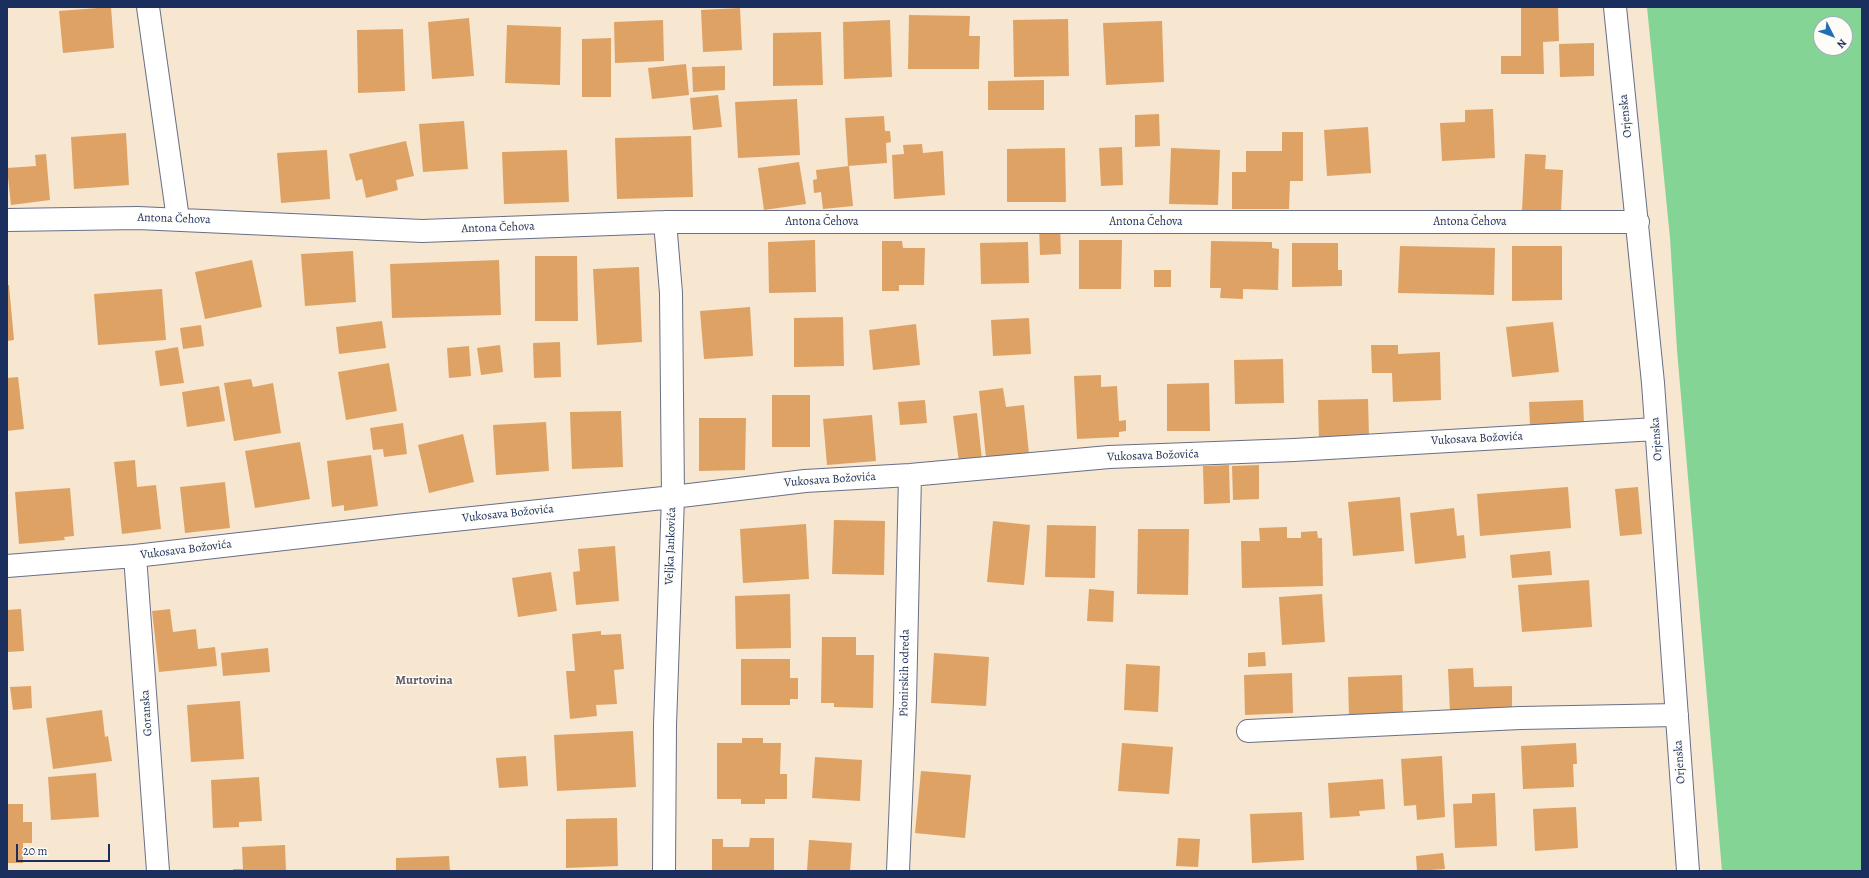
<!DOCTYPE html>
<html>
<head>
<meta charset="utf-8">
<style>
  body { margin:0 }
  #map { position:relative; width:1869px; height:878px; overflow:hidden; background:#f7e6d0; font-family:Alegreya,serif }
  canvas { display:block }
  .frame { position:absolute; inset:0; border:8px solid #1b2f5e; pointer-events:none }
  .north { position:absolute; left:1813px; top:16px; width:40px; height:40px; box-sizing:border-box; background:#fdfcf7; border:1px solid #a3aaba; border-radius:50%; rotate:132deg; font-size:11px; font-weight:700; line-height:16px; text-align:center; color:#1b2f5e }
  .north::after { content:''; display:block; margin:auto; width:14px; height:18px; background:#1f6fb2; clip-path:polygon(50% 0,100% 100%,50% 72%,0 100%) }
  .scale { position:absolute; left:16px; top:844px; width:94px; height:18px; box-sizing:border-box; border:2px solid #1b2f5e; border-top:0; padding-left:5px; font-size:12px; line-height:14px; white-space:nowrap; color:#1b2f5e; -webkit-text-stroke:3px #fdfcf7; paint-order:stroke }
</style>
</head>
<body>
<div id="map">
<canvas width="1869" height="878"></canvas>
<div class="frame"></div>
<div class="north">N</div>
<div class="scale">20 m</div>
</div>
<script>
const ctx = document.querySelector('canvas').getContext('2d');
ctx.lineJoin = 'round';
function fillPath(path, color) { ctx.fillStyle = color; ctx.fill(path, 'evenodd'); }
const toPath = rows => new Path2D(rows.map(r => 'M' + r).join(''));
function stroke(path, color, width, dash) { ctx.strokeStyle = color; ctx.lineWidth = width; ctx.lineCap = dash ? 'butt' : 'round'; ctx.setLineDash(dash || []); ctx.stroke(path); }
function label(font, color, halo, rows, align = 'center') {
  ctx.font = font + ' Alegreya,serif'; ctx.lineWidth = 3; ctx.setLineDash([]); ctx.textBaseline = 'middle'; ctx.strokeStyle = halo; ctx.fillStyle = color; for (const [text, x, y, turn = 0] of rows) {
    ctx.save(); ctx.translate(x, y); ctx.rotate((+turn || 0) * Math.PI / 180); ctx.textAlign = isNaN(turn) ? turn : align; if (halo) ctx.strokeText(text, 0, 0); ctx.fillText(text, 0, 0); ctx.restore();
  }
}
const green = toPath([
  [1647,7,1862,7,1862,871,1722,871,1677,350,1670,238],
  [1821,24,1845,24,1845,48,1821,48]
]);
const building = toPath([
  [111,7,114,48,63,53,59,11],
  [1521,7,1558,7,1559,41,1543,42,1544,74,1501,74,1501,56,1521,56],
  [740,8,742,50,703,52,701,10],
  [909,15,970,16,969,36,980,36,979,69,908,69],
  [469,18,474,76,432,79,428,22],
  [1068,19,1069,76,1014,77,1013,20],
  [663,20,664,61,615,63,614,22],
  [890,20,892,77,844,79,843,22],
  [1162,21,1164,82,1106,85,1103,23],
  [507,25,561,27,560,85,505,83],
  [403,29,405,91,358,93,357,30],
  [821,32,823,85,773,86,773,33],
  [611,38,611,97,582,97,582,39],
  [1594,43,1594,76,1560,77,1559,44],
  [686,64,689,95,652,99,648,68],
  [725,66,725,90,693,92,692,67],
  [1044,80,1044,110,988,110,988,81],
  [718,95,722,127,693,130,690,98],
  [797,99,800,155,738,158,735,102],
  [1493,109,1495,158,1442,161,1440,123,1465,122,1465,110],
  [1159,114,1160,146,1135,147,1135,115],
  [884,116,885,131,890,131,891,142,886,143,887,163,848,166,845,118],
  [464,121,468,169,423,172,419,124],
  [1368,127,1371,173,1327,176,1324,130],
  [1282,132,1303,132,1303,181,1290,181,1289,209,1232,209,1232,172,1246,172,1246,151,1282,151],
  [126,133,129,185,74,189,71,137],
  [691,136,693,197,617,199,615,138],
  [406,141,414,176,396,180,398,190,366,198,362,179,356,181,349,154],
  [922,144,923,153,943,151,945,195,894,199,892,155,904,154,903,145],
  [1122,147,1123,185,1101,186,1099,148],
  [1065,148,1066,202,1007,202,1007,149],
  [1171,148,1220,150,1218,205,1169,204],
  [327,150,330,199,281,203,277,153],
  [567,150,569,202,504,204,502,152],
  [46,154,50,200,11,205,7,168,36,166,35,155],
  [1525,154,1546,155,1545,169,1563,170,1561,211,1522,210],
  [799,162,806,204,764,210,758,168],
  [849,166,853,206,823,209,821,192,814,193,813,180,817,179,816,170],
  [1060,225,1061,254,1040,255,1039,226],
  [815,240,816,292,769,293,768,242],
  [1079,240,1122,240,1121,289,1079,289],
  [882,241,902,241,903,248,925,248,924,285,899,285,899,291,882,291],
  [1211,241,1272,242,1272,248,1279,249,1278,290,1243,289,1243,299,1220,298,1221,288,1210,288],
  [1028,242,1029,283,981,284,980,243],
  [1292,243,1338,243,1338,270,1342,270,1342,286,1292,287],
  [1400,246,1495,248,1494,295,1398,293],
  [1512,246,1562,246,1562,300,1512,301],
  [353,251,356,302,305,306,301,254],
  [535,256,577,256,578,321,535,321],
  [252,260,262,307,205,319,195,272],
  [499,260,501,315,392,318,390,264],
  [639,267,642,342,597,345,593,269],
  [1154,270,1171,270,1171,287,1154,287],
  [7,285,9,285,14,340,7,341],
  [162,289,166,340,98,345,94,294],
  [750,307,753,356,704,359,700,311],
  [843,317,844,366,794,367,794,318],
  [1029,318,1031,354,993,356,991,320],
  [382,321,386,348,339,354,336,327],
  [1553,322,1559,372,1512,377,1506,327],
  [916,324,920,365,873,370,869,330],
  [201,325,204,346,183,349,180,328],
  [560,342,561,377,534,378,533,343],
  [500,345,503,372,481,375,477,348],
  [1371,345,1398,345,1398,354,1440,352,1441,400,1393,402,1392,373,1372,373],
  [469,346,471,376,449,378,447,348],
  [178,347,184,383,160,386,155,351],
  [1283,359,1284,403,1235,404,1234,360],
  [389,363,397,411,346,420,338,372],
  [1101,375,1101,387,1117,386,1119,421,1126,420,1126,431,1119,432,1119,437,1077,439,1074,376],
  [18,377,24,429,7,431,7,378],
  [251,379,253,387,273,383,281,433,234,441,224,383],
  [1209,383,1210,431,1167,431,1167,384],
  [219,386,225,421,187,427,182,392],
  [1003,388,1006,407,1024,405,1029,454,986,458,979,391],
  [772,395,810,395,810,447,772,447],
  [1368,399,1369,438,1319,440,1318,400],
  [925,400,927,423,900,425,898,402],
  [1583,400,1584,424,1530,426,1529,402],
  [621,411,623,467,572,469,570,412],
  [977,413,982,460,959,462,953,416],
  [872,415,876,461,827,465,823,419],
  [699,418,746,418,745,470,699,471],
  [546,422,549,471,496,475,493,425],
  [403,423,407,454,384,457,383,449,373,450,370,428],
  [463,434,474,482,429,493,418,445],
  [300,442,310,499,255,508,245,451],
  [371,455,378,506,344,511,344,505,332,507,327,461],
  [135,460,137,487,156,485,161,529,122,534,114,462],
  [1229,465,1230,503,1204,504,1203,466],
  [1259,465,1259,499,1233,500,1232,466],
  [225,482,230,528,185,533,180,487],
  [1568,487,1571,528,1480,536,1477,494],
  [1638,487,1642,534,1620,536,1615,489],
  [70,488,74,536,64,537,65,540,19,544,15,492],
  [1400,497,1404,551,1353,556,1348,502],
  [1454,508,1457,536,1464,535,1466,558,1415,564,1410,513],
  [834,520,885,521,884,575,832,574],
  [993,521,1030,525,1024,585,987,582],
  [806,524,809,579,743,583,740,529],
  [1047,525,1096,526,1095,578,1045,577],
  [1287,527,1287,538,1301,538,1301,532,1317,531,1318,538,1322,538,1323,586,1242,588,1241,541,1260,541,1259,528],
  [1138,529,1189,529,1188,595,1137,594],
  [615,546,619,601,576,605,573,572,580,571,578,549],
  [1550,551,1552,575,1512,578,1510,555],
  [551,572,557,611,518,617,512,578],
  [1589,580,1592,627,1522,632,1518,585],
  [1089,589,1114,591,1113,622,1087,621],
  [790,594,791,648,736,649,735,596],
  [1322,594,1325,642,1282,645,1279,597],
  [21,609,24,651,7,652,7,610],
  [170,609,173,632,196,629,198,649,215,647,217,666,159,672,152,611],
  [601,631,601,635,621,634,624,669,614,670,617,704,596,705,597,716,570,719,566,671,575,671,572,634],
  [822,637,856,637,856,655,874,655,873,708,834,707,834,703,821,703],
  [268,648,270,672,223,676,221,653],
  [1265,652,1266,666,1248,667,1248,653],
  [934,653,989,657,986,706,931,703],
  [741,659,790,659,790,678,798,678,798,699,790,699,790,705,741,705],
  [1126,664,1160,666,1158,712,1124,710],
  [1473,668,1474,687,1512,686,1512,709,1450,712,1448,669],
  [1292,673,1293,713,1245,715,1244,675],
  [1402,675,1403,717,1349,718,1348,677],
  [31,686,32,708,13,710,10,687],
  [240,701,244,759,191,762,187,705],
  [102,710,105,737,108,736,112,761,53,769,46,718],
  [633,731,636,787,557,791,554,735],
  [742,738,763,738,763,743,781,743,780,774,787,774,787,799,765,799,765,804,741,804,741,799,717,799,717,743,742,743],
  [1122,743,1173,747,1169,794,1118,791],
  [1576,743,1577,764,1573,764,1574,787,1523,789,1521,746],
  [526,756,528,786,499,788,496,758],
  [1442,756,1445,817,1417,820,1416,805,1404,806,1401,759],
  [815,757,862,760,860,801,812,798],
  [921,771,971,775,965,838,915,833],
  [96,773,99,817,51,820,48,777],
  [259,777,262,821,239,822,239,827,213,828,211,780],
  [1383,779,1385,809,1359,811,1360,816,1330,818,1328,783],
  [1495,793,1497,846,1455,848,1453,804,1472,803,1472,794],
  [7,804,23,804,23,822,32,822,32,843,23,843,23,863,7,863],
  [1576,807,1578,848,1535,851,1533,809],
  [1302,812,1304,860,1252,863,1250,814],
  [617,818,618,866,566,868,566,819],
  [750,838,774,838,774,871,712,871,712,839,723,839,723,847,749,847],
  [1178,838,1200,839,1198,867,1176,866],
  [809,840,852,843,850,871,807,871],
  [285,845,286,871,233,871,233,869,243,869,242,847],
  [1443,853,1445,869,1417,871,1416,856],
  [449,856,450,871,396,871,396,858]
]);
const minor = toPath([
  [148,7,178,219],
  [1615,7,1653,383,1688,871],
  [7,220,138,218,422,231,665,222,1638,222],
  [135,556,158,871],
  [7,566,135,556,406,525,673,497,805,481,910,475,1109,457,1294,450,1656,429],
  [1248,731,1520,718,1677,715],
  [664,871,665,725,673,497,671,293,665,222],
  [898,871,905,701,910,475]
]);
const streetNames = [
  ["Orjenska",1626,116,-96],
  ["Antona Čehova",174,219,2],
  ["Antona Čehova",822,222],
  ["Antona Čehova",1146,222],
  ["Antona Čehova",1470,222],
  ["Antona Čehova",498,228,-2],
  ["Vukosava Božovića",1477,439,-3],
  ["Orjenska",1657,439,-94],
  ["Vukosava Božovića",1153,456,-2],
  ["Vukosava Božovića",830,480,-4],
  ["Vukosava Božovića",508,514,-6],
  ["Veljka Jankovića",671,546,-88],
  ["Vukosava Božovića",186,550,-7],
  ["Pionirskih odreda",905,673,-89],
  ["Goranska",147,713,-94],
  ["Orjenska",1680,762,-94]
];
const neighbourhoodNames = [
  ["Murtovina",424,681]
];
fillPath(green, '#84d595');
fillPath(building, '#dfa265');
stroke(minor, '#686f86', 24);
stroke(minor, '#fff', 22);
label('12px', '#1b2f5e', '#fdfcf7', streetNames);
label('bold 13px', '#605760', '#fdfcf7', neighbourhoodNames);
</script>
</body>
</html>
